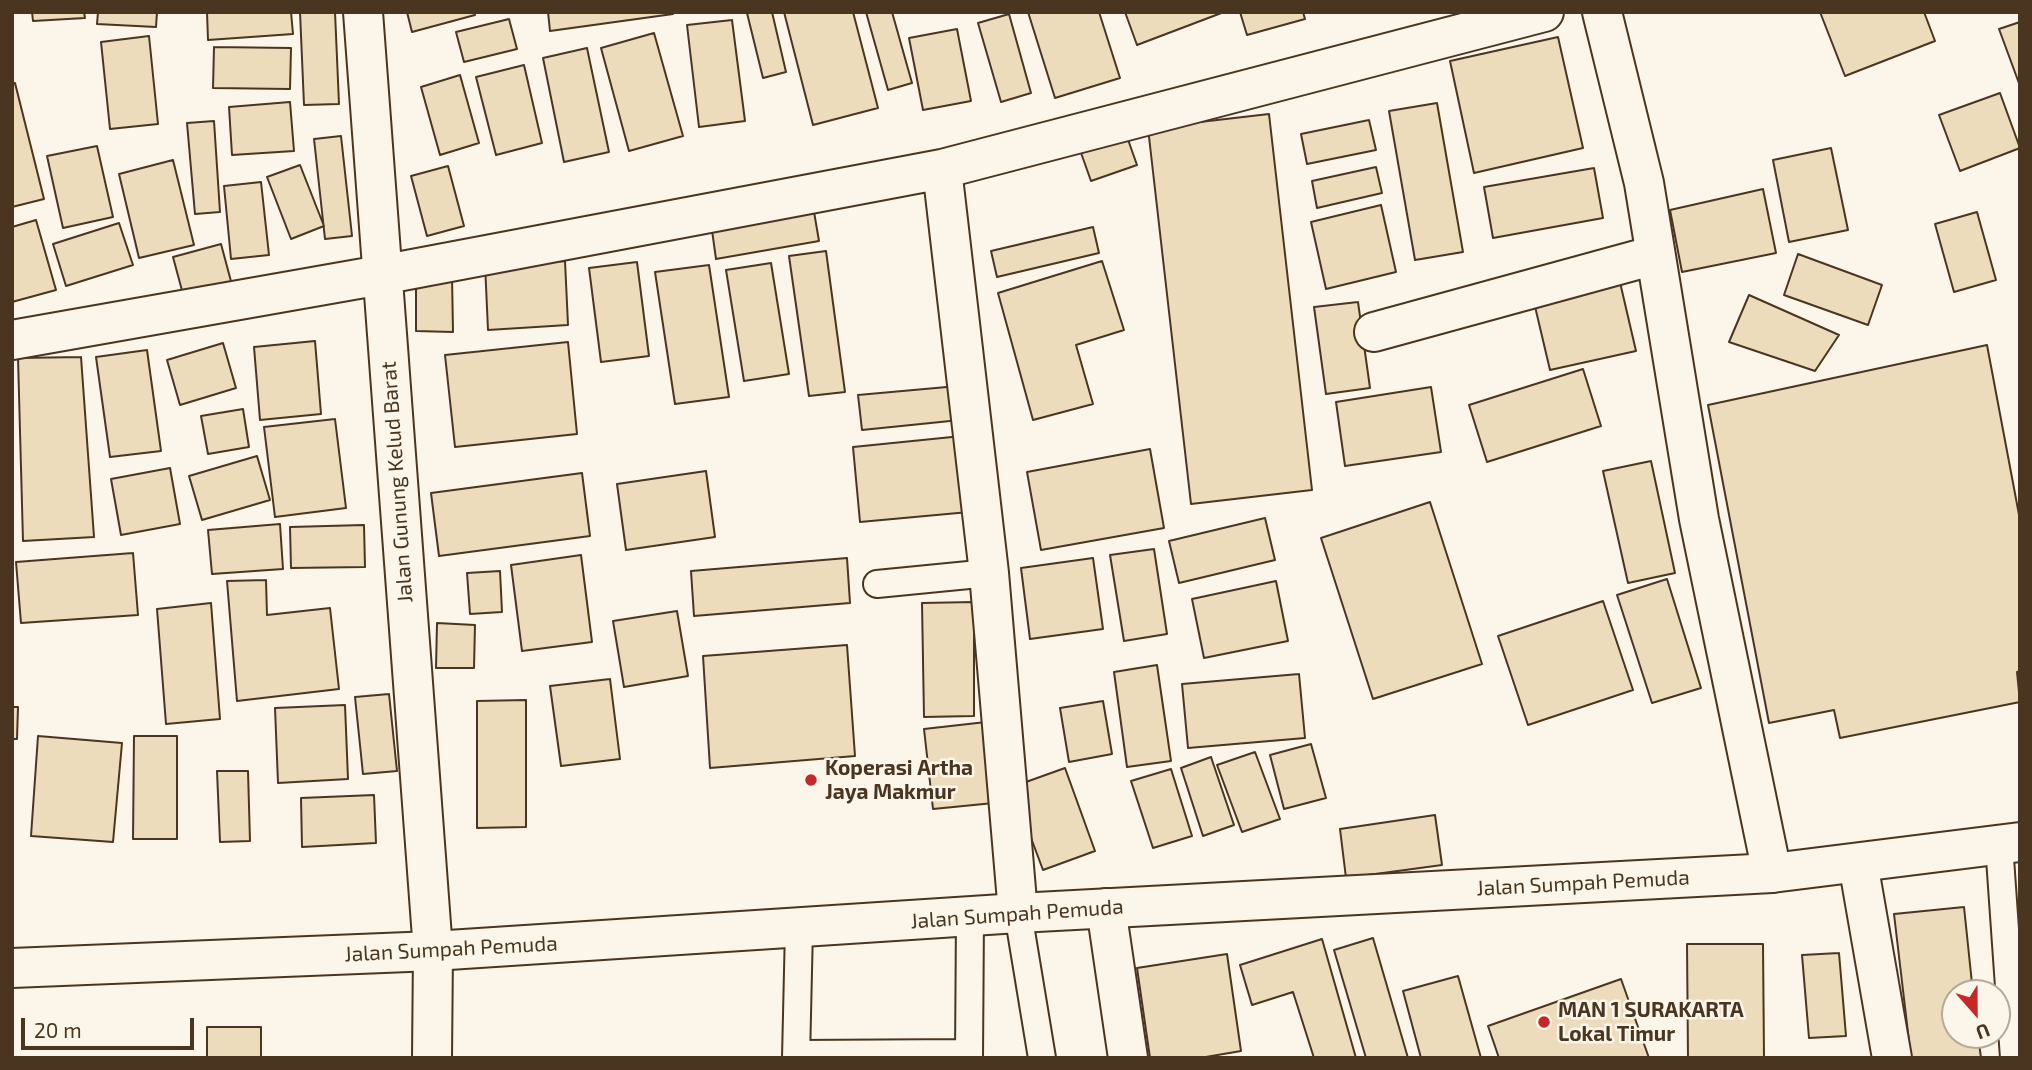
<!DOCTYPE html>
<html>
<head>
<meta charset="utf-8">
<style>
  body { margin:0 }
  #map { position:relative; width:2032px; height:1070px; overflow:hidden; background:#fbf6e9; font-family:"Exo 2",sans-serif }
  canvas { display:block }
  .frame { position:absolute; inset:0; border:14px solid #4a3520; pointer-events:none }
  .north { position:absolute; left:1941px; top:979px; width:70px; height:70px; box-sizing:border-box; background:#fbf6e9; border:2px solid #b4a999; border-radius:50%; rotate:159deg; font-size:19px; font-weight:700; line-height:28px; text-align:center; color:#4a3520 }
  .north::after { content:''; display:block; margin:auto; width:24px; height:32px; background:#c62828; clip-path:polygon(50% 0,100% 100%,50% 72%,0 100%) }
  .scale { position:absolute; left:21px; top:1018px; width:173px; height:32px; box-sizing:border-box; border:4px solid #4a3520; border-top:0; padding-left:9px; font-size:21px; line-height:24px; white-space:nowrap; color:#4a3520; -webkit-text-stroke:5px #fbf6e9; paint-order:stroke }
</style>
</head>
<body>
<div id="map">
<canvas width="2032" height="1070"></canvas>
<div class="frame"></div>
<div class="north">U</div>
<div class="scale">20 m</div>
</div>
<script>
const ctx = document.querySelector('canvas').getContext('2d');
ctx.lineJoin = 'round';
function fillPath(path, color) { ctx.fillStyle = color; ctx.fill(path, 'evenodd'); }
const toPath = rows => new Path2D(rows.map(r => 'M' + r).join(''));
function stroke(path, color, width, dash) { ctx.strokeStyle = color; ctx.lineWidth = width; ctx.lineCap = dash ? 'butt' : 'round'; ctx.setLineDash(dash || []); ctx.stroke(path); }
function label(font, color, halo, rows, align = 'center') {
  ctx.font = font + ' "Exo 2",sans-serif'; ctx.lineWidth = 5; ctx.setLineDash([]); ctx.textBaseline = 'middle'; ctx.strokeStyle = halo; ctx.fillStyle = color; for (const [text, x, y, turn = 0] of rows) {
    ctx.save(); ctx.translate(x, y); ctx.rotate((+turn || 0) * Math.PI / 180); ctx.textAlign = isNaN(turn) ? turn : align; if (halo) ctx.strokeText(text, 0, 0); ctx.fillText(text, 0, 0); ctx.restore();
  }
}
const building = toPath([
  [32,12,84,12,85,18,33,21,32,12],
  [98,12,157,12,156,27,97,24,98,12],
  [207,12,291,12,293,34,208,40,207,12],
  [300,12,335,12,339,104,304,105,300,12],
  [407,12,474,12,475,15,412,32,407,12],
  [548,12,673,12,673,14,550,31,548,12],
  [772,12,786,72,763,78,747,13,772,12],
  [784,12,853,12,878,108,813,125,784,12],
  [866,12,892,12,912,83,888,90,866,12],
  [1028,12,1099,12,1120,78,1055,98,1028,12],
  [1125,12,1224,12,1137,45,1125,12],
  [1240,12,1303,12,1305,19,1247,35,1240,12],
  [1820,12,1924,12,1935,41,1845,76,1820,12],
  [1009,14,1031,93,1001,102,978,23,1009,14],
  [509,19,517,49,464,62,456,32,509,19],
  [732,20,745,121,699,127,687,25,732,20],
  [2020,22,2020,86,1999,29,2020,22],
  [957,29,971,101,923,110,909,38,957,29],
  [654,33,683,136,629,151,601,48,654,33],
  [149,36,158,124,110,129,101,42,149,36],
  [1558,37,1583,148,1474,173,1450,61,1558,37],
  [214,47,291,48,290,89,213,88,214,47],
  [587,48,609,152,564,162,543,58,587,48],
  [524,65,542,143,496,155,476,77,524,65],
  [460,75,479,143,440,155,421,87,460,75],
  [15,83,44,199,12,207,12,84,15,83],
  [2000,93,2020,148,1960,171,1939,115,2000,93],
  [290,102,294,151,232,155,229,107,290,102],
  [1437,103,1463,252,1415,260,1389,111,1437,103],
  [1269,114,1312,490,1191,504,1148,128,1269,114],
  [1369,120,1376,150,1307,164,1301,134,1369,120],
  [214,121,220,212,195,214,187,123,214,121],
  [1126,134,1137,165,1091,181,1080,150,1126,134],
  [341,136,352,236,325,239,314,139,341,136],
  [97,146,113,217,63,228,47,156,97,146],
  [1831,148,1848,230,1789,242,1773,160,1831,148],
  [173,160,194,245,139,258,119,174,173,160],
  [300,165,324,226,291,239,267,177,300,165],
  [448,166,464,226,427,236,411,176,448,166],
  [1376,167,1382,193,1317,208,1312,181,1376,167],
  [1594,168,1603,218,1493,238,1484,187,1594,168],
  [261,182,269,255,231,259,224,186,261,182],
  [1763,189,1776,253,1682,272,1670,210,1763,189],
  [1381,205,1396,272,1326,289,1311,222,1381,205],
  [813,206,819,241,716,259,711,223,813,206],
  [1977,212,1996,280,1954,292,1935,224,1977,212],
  [36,220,56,290,12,302,12,227,36,220],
  [119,223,133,265,66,286,53,244,119,223],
  [1093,227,1099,253,997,277,991,251,1093,227],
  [221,244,232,285,184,298,173,257,221,244],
  [826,251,845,392,809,396,789,256,826,251],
  [1798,254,1882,285,1868,325,1784,295,1798,254],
  [565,261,568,325,488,330,485,264,565,261],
  [1102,261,1124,330,1076,345,1093,404,1033,420,998,293,1102,261],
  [637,262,649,356,601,362,589,268,637,262],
  [771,263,789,374,744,381,726,270,771,263],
  [709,265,729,397,675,404,655,272,709,265],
  [416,277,452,277,453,332,416,331,416,277],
  [1619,278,1636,351,1550,370,1533,298,1619,278],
  [1749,295,1839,335,1815,371,1729,342,1749,295],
  [1358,302,1370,388,1326,394,1314,307,1358,302],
  [315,341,321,414,260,420,254,347,315,341],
  [568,342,577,434,455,447,445,355,568,342],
  [223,343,236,388,180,405,167,360,223,343],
  [1987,345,2020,520,2020,671,2017,672,2020,702,1840,738,1834,710,1769,723,1708,405,1987,345],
  [147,350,161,451,110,457,96,357,147,350],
  [81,357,94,537,23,541,18,358,81,357],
  [1583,369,1601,426,1487,462,1469,405,1583,369],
  [958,386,960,420,862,430,858,395,958,386],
  [1431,387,1441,452,1345,466,1336,402,1431,387],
  [243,409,249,447,208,454,201,416,243,409],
  [335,419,346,508,275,517,264,427,335,419],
  [962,436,969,512,860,522,853,447,962,436],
  [1150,449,1164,528,1041,550,1027,472,1150,449],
  [257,456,270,500,202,520,189,476,257,456],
  [1651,461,1675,573,1628,583,1603,471,1651,461],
  [170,468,180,524,121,535,111,479,170,468],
  [706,471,715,537,626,550,617,484,706,471],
  [582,473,590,536,439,556,431,493,582,473],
  [1430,502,1482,664,1373,699,1321,538,1430,502],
  [1265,518,1275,560,1179,583,1169,541,1265,518],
  [280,524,283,569,212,574,208,530,280,524],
  [364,525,365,567,291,568,290,527,364,525],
  [1154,549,1167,634,1124,641,1110,555,1154,549],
  [133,553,138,615,21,623,16,562,133,553],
  [581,555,592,642,522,651,511,565,581,555],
  [847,558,850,603,694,616,691,571,847,558],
  [1093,558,1103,629,1030,639,1021,568,1093,558],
  [500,571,502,612,470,614,467,573,500,571],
  [1667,579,1701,688,1652,703,1617,595,1667,579],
  [266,580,267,615,330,608,339,689,237,701,227,581,266,580],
  [1276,581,1288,641,1204,658,1192,599,1276,581],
  [1603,601,1633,690,1528,725,1498,636,1603,601],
  [974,602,974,716,924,717,922,603,974,602],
  [211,603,220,719,166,724,157,609,211,603],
  [677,611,688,676,624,687,613,621,677,611],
  [437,623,475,625,474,668,436,668,437,623],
  [847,645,855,756,710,768,703,656,847,645],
  [1157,665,1171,761,1127,767,1114,672,1157,665],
  [1299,674,1305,738,1188,748,1182,684,1299,674],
  [610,679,620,759,561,766,550,686,610,679],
  [389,694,397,771,363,774,355,697,389,694],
  [526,700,526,827,477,828,477,701,526,700],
  [1103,701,1112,754,1069,762,1060,708,1103,701],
  [345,705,348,779,278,783,275,708,345,705],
  [12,707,18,707,17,739,12,739,12,707],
  [986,722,994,803,933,809,924,729,986,722],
  [38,736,122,743,113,842,31,836,38,736],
  [134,736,177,736,177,839,133,839,134,736],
  [1311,744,1326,798,1284,809,1270,755,1311,744],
  [1255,752,1280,819,1242,832,1217,765,1255,752],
  [1211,757,1234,825,1203,836,1181,768,1211,757],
  [1065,768,1095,851,1043,870,1012,787,1065,768],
  [1171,769,1192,836,1153,848,1131,781,1171,769],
  [217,771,248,771,250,841,220,842,217,771],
  [374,795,376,843,302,847,301,798,374,795],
  [1435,815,1442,865,1346,878,1340,829,1435,815],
  [1964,907,1973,993,1955,993,1955,1035,1978,1035,1981,1058,1911,1058,1894,914,1964,907],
  [1373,938,1408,1058,1366,1058,1334,950,1373,938],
  [1322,939,1356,1058,1314,1058,1293,992,1252,1005,1240,965,1322,939],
  [1687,944,1763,944,1764,1058,1688,1058,1687,944],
  [1839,953,1846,1036,1809,1038,1802,955,1839,953],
  [1227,954,1241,1051,1200,1058,1150,1058,1137,968,1227,954],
  [1458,976,1481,1058,1421,1058,1403,991,1458,976],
  [1621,979,1649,1058,1499,1058,1488,1026,1621,979],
  [207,1027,261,1027,261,1058,207,1058,207,1027]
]);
const service = toPath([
  [877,584,989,573],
  [1999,844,2014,1058],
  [1018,913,1042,1058],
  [796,1054,969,1053],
  [796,1058,799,928],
  [969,1058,970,916]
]);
const minor = toPath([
  [363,12,433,951,432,1058],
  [1602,12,1644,183,1699,519,1772,873],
  [942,169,989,573,1018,913],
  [1374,332,1655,255],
  [12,340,381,275,942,169,1544,12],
  [1858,863,1892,1058],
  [1106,908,1128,1058]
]);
const trunk = toPath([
  [12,968,433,951,1018,913,1772,873,2020,842]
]);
const markers = [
  [811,780,7,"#c62828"],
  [1544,1022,7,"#c62828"]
];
const streetNames = [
  ["Jalan Gunung Kelud Barat",397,482,-94],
  ["Jalan Sumpah Pemuda",1583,883,-3],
  ["Jalan Sumpah Pemuda",1017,914,-4],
  ["Jalan Sumpah Pemuda",451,949,-3]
];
const poiNames = [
  ["Koperasi Artha",825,768],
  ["Jaya Makmur",825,792],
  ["MAN 1 SURAKARTA",1558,1010],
  ["Lokal Timur",1558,1034]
];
fillPath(building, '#ecdcbc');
stroke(building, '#4a3520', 2);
stroke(service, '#4a3520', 30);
stroke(minor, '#4a3520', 42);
stroke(trunk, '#4a3520', 42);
stroke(service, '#fbf6e9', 26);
stroke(minor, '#fbf6e9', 38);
stroke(trunk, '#fbf6e9', 38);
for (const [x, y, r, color] of markers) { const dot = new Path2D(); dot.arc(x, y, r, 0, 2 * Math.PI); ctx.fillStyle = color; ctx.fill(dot); stroke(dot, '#fbf6e9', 2.5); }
label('21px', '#4a3520', '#fbf6e9', streetNames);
label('bold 21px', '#4a3520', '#fbf6e9', poiNames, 'left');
</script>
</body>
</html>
